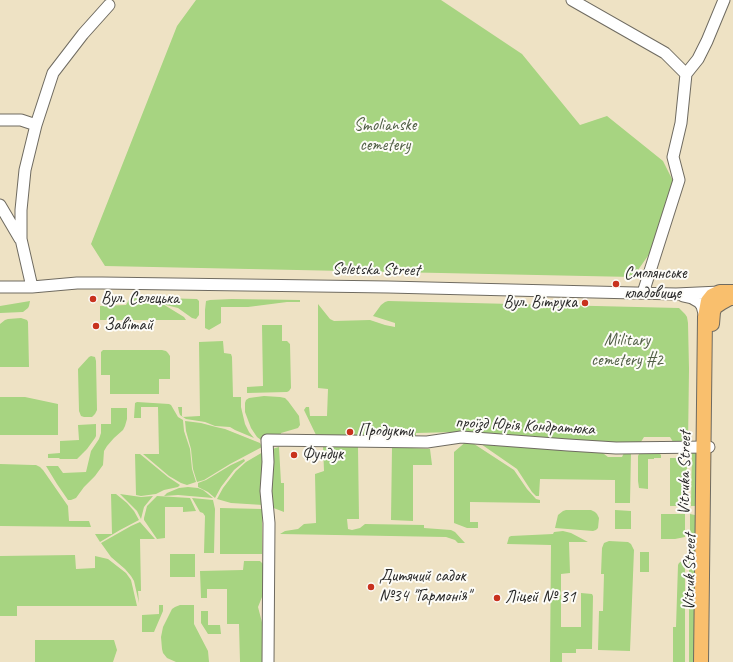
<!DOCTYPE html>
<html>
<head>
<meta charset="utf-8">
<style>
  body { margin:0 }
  canvas { display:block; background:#eee2c4 }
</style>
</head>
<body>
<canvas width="733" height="662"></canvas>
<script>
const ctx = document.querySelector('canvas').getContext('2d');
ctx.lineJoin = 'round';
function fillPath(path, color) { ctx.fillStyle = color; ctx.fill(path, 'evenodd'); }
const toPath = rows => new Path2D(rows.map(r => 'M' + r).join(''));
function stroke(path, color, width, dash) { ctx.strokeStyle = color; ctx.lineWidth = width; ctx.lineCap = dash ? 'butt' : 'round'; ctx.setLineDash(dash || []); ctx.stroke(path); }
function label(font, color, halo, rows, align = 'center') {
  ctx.font = font + ' Caveat,sans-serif'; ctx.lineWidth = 4; ctx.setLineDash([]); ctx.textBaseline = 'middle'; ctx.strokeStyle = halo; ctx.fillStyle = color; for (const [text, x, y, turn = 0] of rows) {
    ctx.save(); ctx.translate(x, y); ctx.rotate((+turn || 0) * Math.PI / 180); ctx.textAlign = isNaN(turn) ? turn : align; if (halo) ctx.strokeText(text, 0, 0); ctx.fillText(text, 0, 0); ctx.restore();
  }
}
const green = toPath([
  [196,0,441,0,522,54,580,125,607,116,663,161,673,181,650,253,633,277,105,266,91,244,177,26],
  [130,298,153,298,184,317,186,320,100,320,100,306,126,305],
  [160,298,197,299,199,301,199,315,196,319,192,318,178,308,166,305],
  [232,299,300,300,300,302,287,302,248,307,221,307,221,323,209,330,205,328,205,310,206,301,210,300],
  [30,301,29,306,28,308,23,312,0,313,0,306],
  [388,301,679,308,685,314,687,317,688,323,689,369,688,445,675,445,670,437,644,437,639,445,455,432,416,433,416,436,392,437,316,435,304,410,306,407,309,407,310,416,327,416,328,389,318,388,318,304,330,319,334,321,370,320,385,325,395,327,395,323,373,316,381,305,385,302],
  [21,318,27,320,28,322,29,367,0,367,0,324,5,320,8,319],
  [262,325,282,325,282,341,287,341,290,344,291,388,289,391,287,392,247,393,247,387,263,386],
  [223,341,224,353,231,354,232,357,233,397,241,397,241,407,245,424,249,432,254,438,235,430,230,427,215,426,205,422,186,419,180,415,179,412,178,407,182,407,182,417,200,416,199,342],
  [103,350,162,350,166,351,168,353,170,356,170,379,159,379,159,394,110,394,110,375,101,375,101,352],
  [91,356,95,357,96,361,97,410,95,414,92,417,84,417,81,416,79,411,78,369,89,357],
  [264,396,280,397,285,398,288,401,299,416,300,425,298,428,281,433,280,439,261,440,257,437,251,428,245,412,245,403,246,400,249,398],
  [0,397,25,397,58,404,58,435,0,435],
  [137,402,169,404,171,405,178,417,183,420,184,431,190,449,192,469,196,482,187,485,181,483,169,476,143,454,159,454,158,407,141,407,141,418,134,418,135,403],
  [111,408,127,408,127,419,125,426,123,430,114,438,107,446,104,451,103,465,95,476,84,487,76,498,71,500,68,500,57,484,46,466,58,466,63,473,86,472,91,451,99,439,101,433,101,424,111,424],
  [185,421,201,423,216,427,225,429,260,443,262,447,230,464,204,480,197,482,193,469,191,449,186,431],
  [96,424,96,436,95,438,87,449,77,459,60,459,59,458,48,458,48,454,60,453,60,441,79,440,78,425],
  [468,440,514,470,527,489,536,499,540,500,540,503,470,502,470,522,478,522,478,528,467,528,454,523,454,452],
  [478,442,600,451,608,457,622,457,624,453,631,452,630,503,615,503,615,480,540,479,539,496,536,496,532,492,517,469],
  [323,446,358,447,359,519,347,519,348,529,352,530,360,528,365,524,424,525,424,528,451,530,455,532,465,543,458,543,455,540,446,537,280,534,285,531,298,529,304,524,316,523,315,474,324,471],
  [279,447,281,483,284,483,284,512,271,507,269,450],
  [392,447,430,449,432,465,413,465,413,521,391,520],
  [692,449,695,451,697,453,697,506,691,506],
  [263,452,263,505,231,503,217,499,223,488,236,471,246,462],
  [135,454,140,454,168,477,180,485,178,487,164,490,156,494,141,496,136,495],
  [639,454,660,454,661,455,661,458,654,458,654,459,648,459,648,489,639,488,638,481,638,456],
  [670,458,677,458,687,465,687,506,670,506],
  [244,459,245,461,234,470,221,487,215,498,208,492,198,487,198,483,206,480,231,465],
  [0,464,33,465,36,465,40,467,43,470,68,506,69,521,89,521,91,527,0,526],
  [188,487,198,488,203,490,213,498,178,495,164,496,167,493,179,488],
  [111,494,116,494,127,503,134,511,139,520,120,530,100,542,95,534,112,534],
  [120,494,141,497,153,496,144,507,141,519,137,511],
  [157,496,190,498,196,511,183,512,183,507,165,507,165,538,157,539,144,520,144,518,147,506],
  [192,498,213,500,215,509,214,553,204,553,205,516,203,513,200,512],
  [220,508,262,509,262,554,220,554],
  [566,510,591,510,595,512,597,514,599,518,598,528,596,530,593,531,555,528,558,515,563,511],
  [615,510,631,511,631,529,615,529],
  [661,514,685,514,685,537,675,539,661,539],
  [690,514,695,515,697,517,696,551,690,551],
  [140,522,155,539,140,539,141,591,138,591,139,603,134,581,131,576,125,569,111,557,101,543,131,526],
  [563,531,571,533,588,542,569,542,570,573,561,574,561,627,581,627,581,593,592,594,593,596,592,649,576,649,576,653,562,653,562,662,550,662,551,545,507,544,509,537,511,536,553,534,554,532],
  [609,541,628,542,631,544,634,550,630,651,598,650,599,611,603,611,604,574,601,574,602,548,604,543],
  [640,552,649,552,649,572,640,572],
  [170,554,195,554,195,577,170,577],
  [75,555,76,569,95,568,95,556,108,559,126,573,131,580,137,606,17,606,17,616,0,616,0,556],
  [244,561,260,561,264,565,266,587,258,607,264,630,264,662,240,662,239,624,227,624,227,589,207,589,207,598,201,598,200,571,243,570],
  [682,561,685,561,685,662,673,662,673,627,676,627,678,565,679,563],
  [689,561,695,562,696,564,694,662,689,662],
  [159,605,163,605,163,611,154,632,142,632,142,615,159,614],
  [180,605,194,605,194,624,208,651,209,662,176,662,167,658,163,653,162,649,161,637,163,627,172,609,175,607],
  [201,611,208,611,208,625,220,625,221,634,208,634,201,623],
  [35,640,114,640,117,650,113,662,35,662]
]);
const minor = toPath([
  [572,0,665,53,686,74],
  [686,74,698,59,707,41,724,0],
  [0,120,21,120,36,125],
  [0,205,20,239],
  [0,287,32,287,77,283,102,283,388,287,676,294,720,292],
  [32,287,21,239,21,210,25,170,36,125,53,73,83,34,109,5],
  [643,293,679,180,673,157,681,123,686,74],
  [683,296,692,298,699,302,702,306,705,317],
  [268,662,269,523,266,491,268,462,267,440,427,442,461,437,568,445,616,448,709,447]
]);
const major = toPath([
  [712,324,713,312,715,307,721,303,730,298,733,298],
  [701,662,705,317,708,301,712,296,720,292,733,292]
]);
const markers = [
  [616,284,4,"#c8321e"],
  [93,299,4,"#c8321e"],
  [585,303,4,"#c8321e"],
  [96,326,4,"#c8321e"],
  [350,432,4,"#c8321e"],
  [294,455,4,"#c8321e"],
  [371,587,4,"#c8321e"],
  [497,598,4,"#c8321e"]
];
const parkNames = [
  ["Smolianske",385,126],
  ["cemetery",385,146],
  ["Military",627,341],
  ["cemetery #2",627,361]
];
const streetNames = [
  ["Seletska Street",376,270,1],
  ["проїзд Юрія Кондратюка",525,426,3],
  ["Vitruka Street",685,473,-89],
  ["Vitruk Street",690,572,-89]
];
const poiNames = [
  ["Смолянське",624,274],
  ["кладовище",624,294],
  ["Вул. Селецька",101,299],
  ["Вул. Вітрука",577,303,"right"],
  ["Завітай",104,326],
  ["Продукти",358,432],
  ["Фундук",302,455],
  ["Дитячий садок",379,577],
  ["№34 \"Гармонія\"",379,597],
  ["Ліцей № 31",505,598]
];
fillPath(green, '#a7d481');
stroke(minor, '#6f6b61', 13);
stroke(major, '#6f6b61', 16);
stroke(minor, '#fff', 11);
stroke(major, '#f9bf6d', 14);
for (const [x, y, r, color] of markers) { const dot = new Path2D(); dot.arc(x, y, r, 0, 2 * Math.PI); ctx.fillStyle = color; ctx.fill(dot); stroke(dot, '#fdfcf7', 1.5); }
label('17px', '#505e45', '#fdfcf7', parkNames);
label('17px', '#2b2b2b', '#fdfcf7', streetNames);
label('17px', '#2b2b2b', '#fdfcf7', poiNames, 'left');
</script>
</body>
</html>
